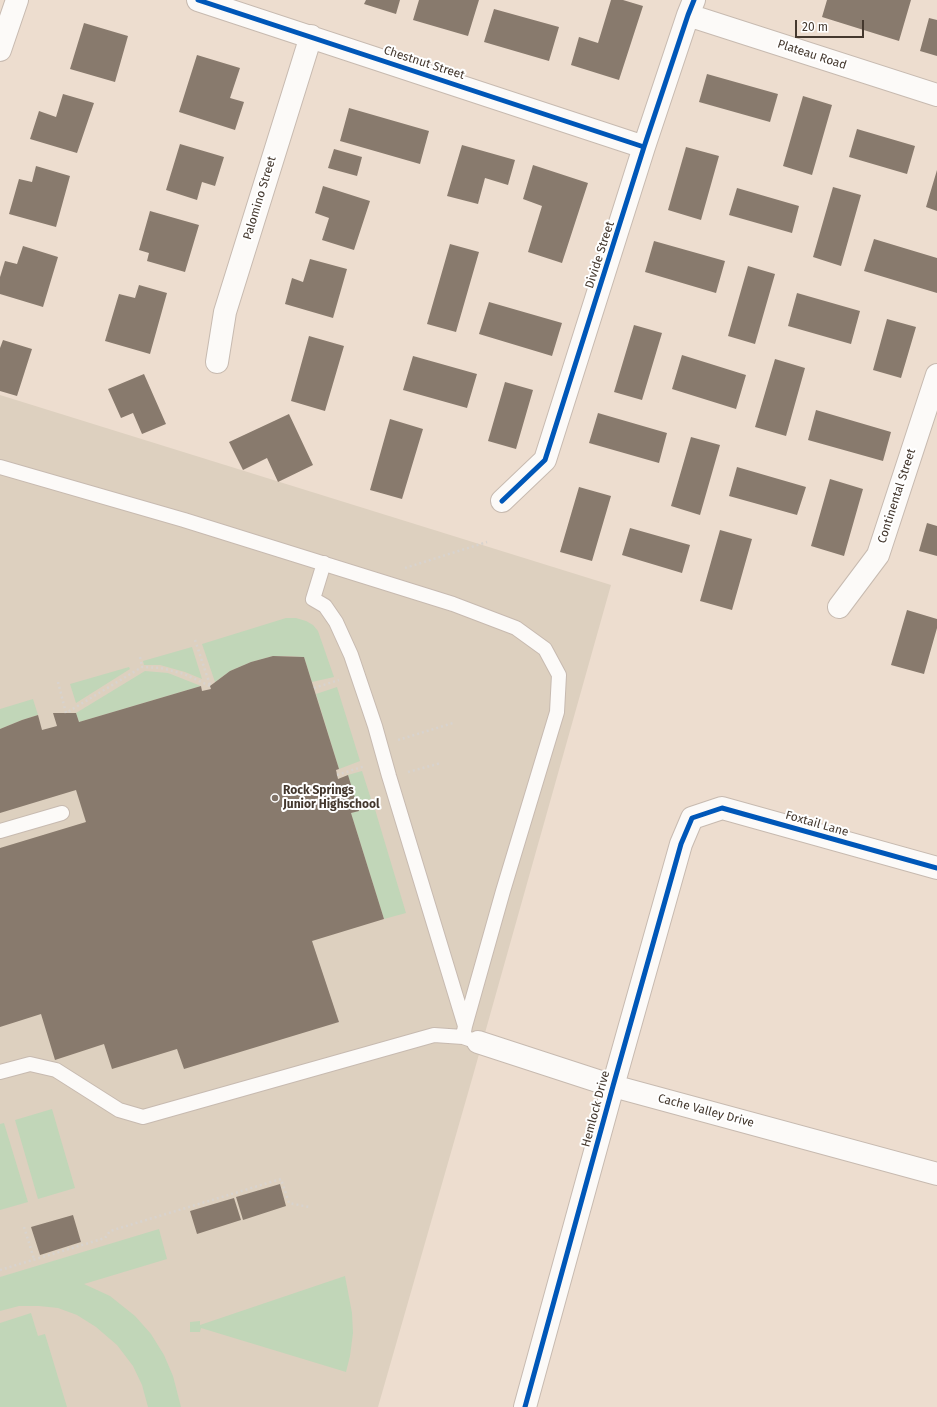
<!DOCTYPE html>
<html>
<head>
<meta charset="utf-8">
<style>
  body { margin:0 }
  #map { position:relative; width:937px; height:1407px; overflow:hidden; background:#edddcf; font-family:"Fira Sans",sans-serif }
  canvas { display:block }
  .scale { position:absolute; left:795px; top:20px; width:69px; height:18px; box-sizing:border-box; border:2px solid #44382e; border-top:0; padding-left:5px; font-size:12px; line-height:14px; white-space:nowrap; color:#44382e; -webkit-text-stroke:3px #fff; paint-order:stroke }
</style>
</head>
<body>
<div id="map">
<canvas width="937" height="1407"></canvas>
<div class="scale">20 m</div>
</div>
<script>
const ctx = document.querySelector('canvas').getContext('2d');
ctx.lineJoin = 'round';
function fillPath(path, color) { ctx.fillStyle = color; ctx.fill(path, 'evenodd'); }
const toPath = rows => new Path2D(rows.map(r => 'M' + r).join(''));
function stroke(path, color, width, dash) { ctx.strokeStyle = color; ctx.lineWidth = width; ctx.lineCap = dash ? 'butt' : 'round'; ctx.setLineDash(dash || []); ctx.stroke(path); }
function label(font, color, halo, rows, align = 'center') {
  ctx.font = font + ' "Fira Sans",sans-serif'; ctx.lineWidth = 4; ctx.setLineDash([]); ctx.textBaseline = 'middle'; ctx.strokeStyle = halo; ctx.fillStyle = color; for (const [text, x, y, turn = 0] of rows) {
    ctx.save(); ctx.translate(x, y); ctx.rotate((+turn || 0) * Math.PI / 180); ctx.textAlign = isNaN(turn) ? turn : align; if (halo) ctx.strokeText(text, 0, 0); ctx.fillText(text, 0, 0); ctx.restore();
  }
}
const education = toPath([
  [0,395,611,585,472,1079,378,1407,0,1407]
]);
const green = toPath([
  [286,618,296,618,306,621,313,625,318,631,334,677,312,682,304,657,287,656,273,656,251,662,230,671,215,682,202,644],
  [192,647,202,679,185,672,160,665,144,665,143,661],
  [129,667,130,669,76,703,70,684],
  [145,671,168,673,201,686,79,722,76,713],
  [337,687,360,761,339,769,316,694],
  [33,699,38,715,22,720,0,729,0,709],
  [362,771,371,799,356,803,348,775],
  [374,806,406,913,384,919,351,813],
  [52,1109,75,1188,38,1199,15,1120],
  [4,1123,28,1202,0,1210,0,1124],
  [159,1229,167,1259,84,1284,110,1296,135,1316,151,1334,164,1355,173,1376,181,1407,148,1407,142,1385,133,1366,117,1345,96,1327,77,1315,58,1308,39,1306,19,1306,0,1311,0,1277],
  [345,1276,352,1313,353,1333,350,1356,346,1372,201,1328,200,1332,190,1332,190,1322,200,1321,200,1325],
  [31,1313,38,1336,45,1334,67,1407,0,1407,0,1323]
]);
const building = toPath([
  [366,0,400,0,396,14,364,4],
  [419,0,479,0,468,36,413,20],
  [611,0,623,0,643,6,619,80,571,65,579,37,598,43],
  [827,0,911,0,899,41,822,17],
  [494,9,559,27,549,61,484,42],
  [929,18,937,20,937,56,920,51],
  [84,23,128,36,115,82,70,69],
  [197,55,240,68,230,98,244,102,235,130,179,112],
  [707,74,778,94,770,122,699,102],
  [63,94,94,103,77,153,30,139,39,111,56,117],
  [803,96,832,105,812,175,783,166],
  [349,108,429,131,420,164,340,141],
  [857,129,915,146,907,174,849,157],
  [180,144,224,157,215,186,202,182,197,200,166,190],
  [462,145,515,160,508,185,485,178,478,204,447,196],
  [686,147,719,156,701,220,668,210],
  [334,149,362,157,357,176,328,168],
  [533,165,588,183,562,263,528,252,542,206,523,199],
  [36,166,70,176,56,227,9,214,19,179,32,182],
  [937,170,937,211,926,207],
  [323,186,370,201,354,250,322,240,329,218,315,213],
  [833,187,861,195,841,266,813,257],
  [737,188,799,206,792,233,729,215],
  [150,211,199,225,185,272,147,261,149,253,139,250],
  [874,239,937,258,937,293,864,271],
  [654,241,725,261,716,293,645,272],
  [450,244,479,252,456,332,427,324],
  [23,246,58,257,43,307,0,294,0,277,5,261,17,264],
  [310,259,347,269,333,318,285,304,292,278,303,282],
  [748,266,775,274,755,344,728,336],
  [139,285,167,293,150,354,105,341,119,294,135,298],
  [797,293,860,311,851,344,788,326],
  [489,302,562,323,552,356,479,334],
  [887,319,916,327,901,378,873,370],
  [634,325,662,333,642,400,614,392],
  [309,336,344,346,325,411,291,401],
  [3,340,32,349,17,396,0,391,0,348],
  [682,355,746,375,736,409,672,389],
  [413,356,477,374,467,408,403,390],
  [775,359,805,368,786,436,755,427],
  [144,374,166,424,142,434,133,413,121,418,108,389],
  [505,382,533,390,516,449,488,441],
  [816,410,891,432,883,461,808,440],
  [598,413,667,433,659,463,589,443],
  [289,414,313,465,278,482,267,458,243,470,229,442],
  [390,419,423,429,402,499,370,490],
  [691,437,720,445,700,515,671,506],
  [737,467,806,487,797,515,729,496],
  [830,479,863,489,844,556,811,546],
  [579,487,611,496,592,561,560,552],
  [927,523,937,526,937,556,919,551],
  [630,528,690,545,682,573,622,555],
  [720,530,752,539,732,610,700,601],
  [907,610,937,619,937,628,924,674,891,665],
  [273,656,304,657,339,769,336,770,338,779,348,775,359,811,351,813,384,919,312,941,339,1022,184,1069,177,1049,112,1069,104,1044,55,1060,41,1014,0,1027,0,848,86,822,76,790,0,813,0,729,22,720,38,715,42,730,57,726,53,713,76,713,79,722,201,686,202,691,211,689,210,686,230,671,251,662],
  [280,1184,286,1206,243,1220,236,1197],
  [234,1198,241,1220,197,1234,190,1211],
  [73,1215,81,1242,40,1255,31,1227]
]);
const path = toPath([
  [405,568,487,542],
  [195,640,210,685],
  [140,657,142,667],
  [58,682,66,713,142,667,161,668,184,674,210,686],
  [314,688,339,680],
  [398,740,453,723],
  [408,772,441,763],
  [337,775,365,766],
  [358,807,376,802],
  [24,1227,34,1259],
  [0,1270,105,1238,110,1231,281,1179,289,1203,309,1207]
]);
const lane = toPath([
  [0,467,184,520,453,604,516,628,545,649,559,675,557,712,503,891,465,1026,463,1037,478,1042],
  [324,563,313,599,325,606,336,622,351,655,375,726,389,776,465,1026],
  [0,831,62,813],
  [0,1072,30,1064,56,1070,119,1110,143,1117,434,1035,463,1037]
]);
const street = toPath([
  [198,0,644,147],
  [688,15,937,95],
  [0,50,17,0],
  [217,362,225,312,311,36],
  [502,501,545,460,644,147,688,15,694,0],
  [839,607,878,555,937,375],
  [478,1042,613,1086,937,1174],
  [525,1407,613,1086,681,844,692,818,722,808,937,868]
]);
const cycleway = toPath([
  [198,0,644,147],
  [502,501,545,460,644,147,688,15,694,0],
  [525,1407,613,1086,681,844,692,818,722,808,937,868]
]);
const markers = [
  [275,798,4,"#7f7266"]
];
const streetNames = [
  ["Plateau Road",812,55,18],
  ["Chestnut Street",424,63,18],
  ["Palomino Street",260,198,-73],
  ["Divide Street",600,255,-72],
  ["Continental Street",897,496,-72],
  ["Foxtail Lane",817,824,16],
  ["Hemlock Drive",596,1109,-75],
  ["Cache Valley Drive",706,1111,15]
];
const poiNames = [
  ["Rock Springs",283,791],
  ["Junior Highschool",283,805]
];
fillPath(education, '#ddd0bf');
fillPath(green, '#c1d6b8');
fillPath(building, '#887a6d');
stroke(lane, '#c7bab0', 16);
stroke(street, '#c7bab0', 24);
stroke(path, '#d8d3ce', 2.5, [2, 3]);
stroke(lane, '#fcfaf8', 14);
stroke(street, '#fcfaf8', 22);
stroke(cycleway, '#0057b8', 5);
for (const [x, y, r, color] of markers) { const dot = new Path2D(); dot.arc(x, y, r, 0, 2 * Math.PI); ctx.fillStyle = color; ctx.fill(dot); stroke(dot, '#fff', 1.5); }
label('12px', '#44382e', '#fff', streetNames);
label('bold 12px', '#44382e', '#fff', poiNames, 'left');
</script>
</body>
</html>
